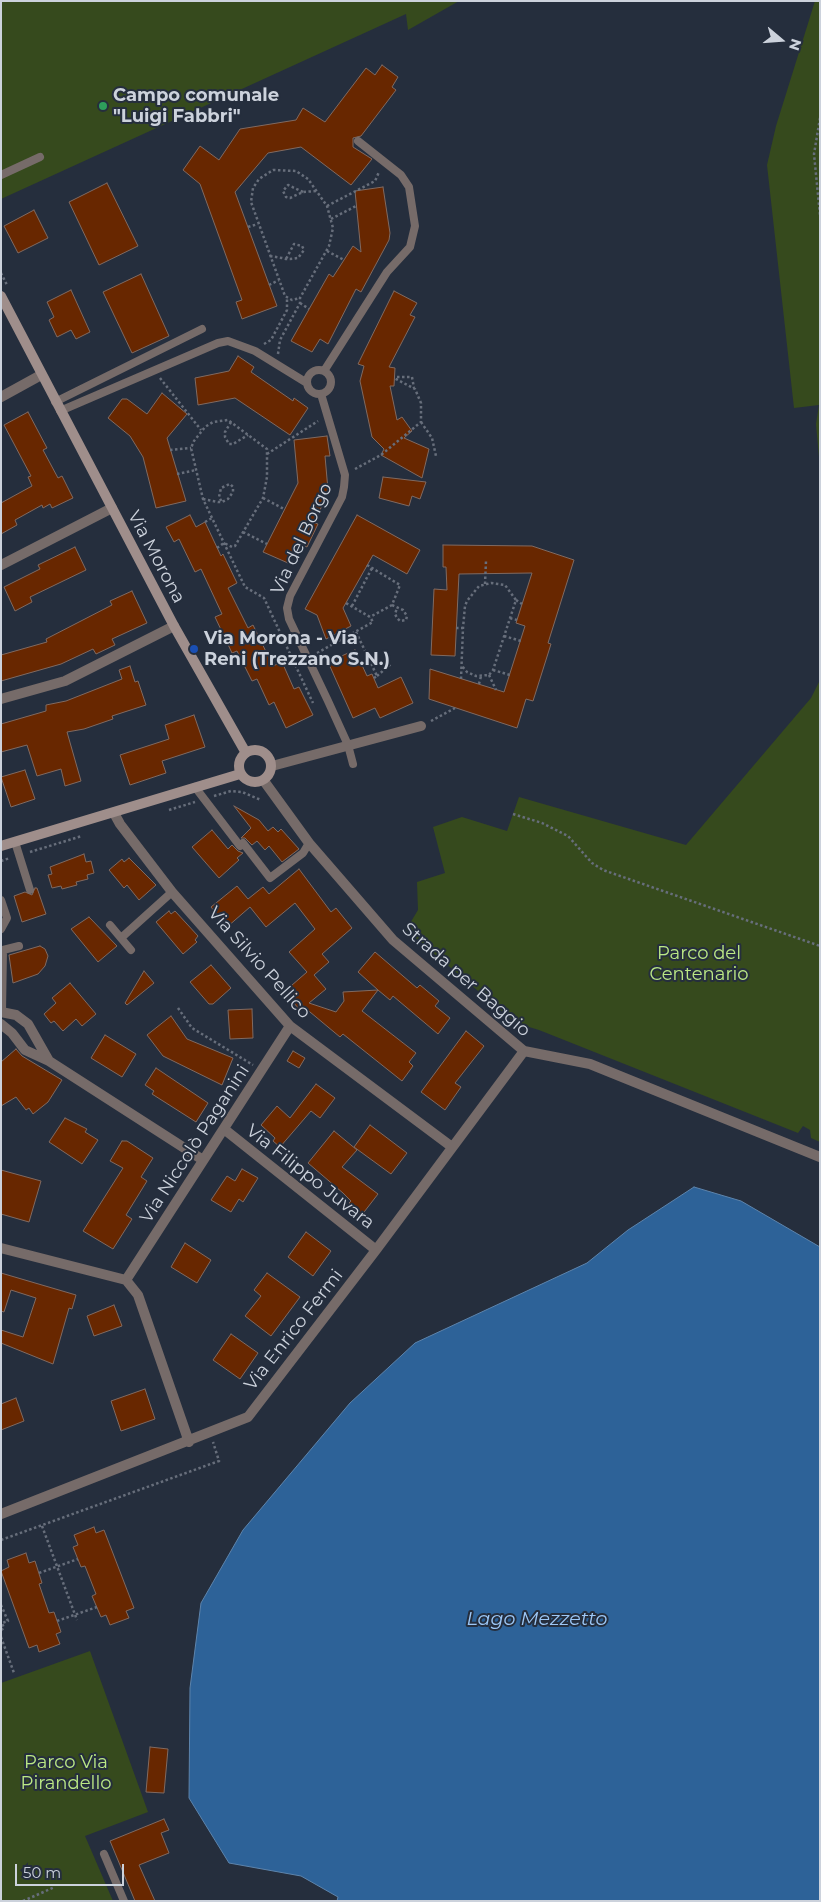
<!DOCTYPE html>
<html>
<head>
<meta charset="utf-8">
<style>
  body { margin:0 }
  #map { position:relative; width:821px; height:1902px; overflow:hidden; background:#252e3d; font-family:Montserrat,sans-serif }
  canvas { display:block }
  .frame { position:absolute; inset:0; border:2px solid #ccd2dc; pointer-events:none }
  .north { position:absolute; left:756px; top:15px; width:50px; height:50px; -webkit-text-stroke:4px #252e3d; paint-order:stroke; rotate:108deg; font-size:14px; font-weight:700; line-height:20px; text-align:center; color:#ccd2dc }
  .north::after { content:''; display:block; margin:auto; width:18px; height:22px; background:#ccd2dc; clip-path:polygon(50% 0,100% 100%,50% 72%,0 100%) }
  .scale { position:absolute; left:15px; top:1864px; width:109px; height:22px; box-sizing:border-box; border:2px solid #ccd2dc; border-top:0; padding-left:6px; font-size:15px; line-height:18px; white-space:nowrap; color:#ccd2dc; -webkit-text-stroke:4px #252e3d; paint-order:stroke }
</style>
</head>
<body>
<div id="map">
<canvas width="821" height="1902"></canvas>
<div class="frame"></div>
<div class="north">N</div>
<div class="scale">50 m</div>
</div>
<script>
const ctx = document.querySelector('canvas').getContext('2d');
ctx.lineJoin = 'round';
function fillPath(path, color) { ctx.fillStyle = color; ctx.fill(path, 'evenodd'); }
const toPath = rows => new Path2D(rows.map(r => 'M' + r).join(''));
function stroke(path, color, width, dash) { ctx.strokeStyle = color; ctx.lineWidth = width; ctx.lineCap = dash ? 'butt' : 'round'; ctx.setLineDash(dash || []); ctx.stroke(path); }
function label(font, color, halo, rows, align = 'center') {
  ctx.font = font + ' Montserrat,sans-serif'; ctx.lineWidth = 4; ctx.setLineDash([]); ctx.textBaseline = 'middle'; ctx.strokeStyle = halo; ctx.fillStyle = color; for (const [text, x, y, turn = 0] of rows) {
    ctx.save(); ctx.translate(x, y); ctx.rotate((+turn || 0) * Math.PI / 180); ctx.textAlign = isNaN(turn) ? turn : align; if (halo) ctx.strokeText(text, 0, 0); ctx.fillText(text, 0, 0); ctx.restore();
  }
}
const green = toPath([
  [1,1,459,1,408,30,406,14,1,199],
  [815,1,820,1,820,468,816,424,819,405,794,408,767,165,776,126],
  [820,680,820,1142,811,1138,810,1130,803,1126,798,1133,539,1030,516,1023,406,930,418,910,417,882,445,873,433,827,462,817,507,831,519,797,686,845,811,698],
  [90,1651,148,1812,85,1836,113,1901,1,1901,1,1683]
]);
const water = toPath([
  [694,1187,741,1201,820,1247,820,1901,337,1901,338,1897,301,1876,229,1863,189,1798,190,1688,201,1603,243,1530,350,1403,415,1343,587,1263,628,1230,694,1187]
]);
const building = toPath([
  [382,65,398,77,392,87,396,90,361,136,353,138,353,147,372,159,351,185,301,147,268,153,235,192,277,306,242,319,236,302,242,300,200,184,183,170,200,146,219,160,240,129,296,120,303,108,325,122,366,68,375,75,382,65],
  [107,183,138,246,99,265,69,202,107,183],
  [383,187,390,233,389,240,361,292,356,289,328,344,320,339,312,352,291,341,329,274,333,277,353,246,361,252,355,191,383,187],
  [34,210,48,238,18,253,4,226,34,210],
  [141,274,169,336,132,353,103,292,141,274],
  [71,290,90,332,76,339,71,330,57,337,49,320,54,317,47,302,71,290],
  [394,291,417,303,410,315,415,317,389,367,395,368,394,386,390,386,397,420,402,417,412,431,404,438,429,449,422,478,381,455,384,449,372,437,360,381,364,366,358,364,394,291],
  [238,356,254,367,251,372,293,401,294,398,308,408,290,435,235,398,198,405,195,378,229,371,238,356],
  [162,393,187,414,167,438,186,501,156,508,143,457,130,436,108,418,122,399,127,399,147,414,162,393],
  [28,412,47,448,43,450,58,478,62,476,73,498,52,508,50,504,43,508,42,505,15,520,17,525,1,534,1,503,32,486,28,477,31,476,4,425,28,412],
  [327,436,330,456,325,456,328,490,315,523,318,524,307,547,299,543,288,563,263,552,298,483,294,440,327,436],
  [383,477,426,482,420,499,412,496,409,506,379,498,383,477],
  [190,515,196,527,205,522,221,556,223,554,237,583,228,588,248,628,253,625,273,666,282,662,294,689,299,687,313,715,286,728,274,702,269,705,257,679,252,681,237,651,232,653,215,617,222,614,201,569,195,572,179,539,174,542,166,527,190,515],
  [357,515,420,550,407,574,373,555,343,608,351,626,326,639,317,615,305,609,357,515],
  [443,545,532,546,574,560,548,643,551,644,533,701,526,699,517,728,429,699,430,669,504,692,525,626,516,623,532,573,459,574,455,656,431,655,434,589,447,590,446,567,443,567,443,545],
  [75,547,86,570,30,597,32,602,15,611,4,587,40,569,38,565,75,547],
  [132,591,147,623,112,639,115,645,96,654,93,649,61,664,1,681,1,655,47,642,46,639,112,605,110,601,132,591],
  [355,650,367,676,372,674,378,688,401,677,413,703,380,718,375,708,353,718,328,662,355,650],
  [130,666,135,682,138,681,146,705,112,716,113,719,84,729,67,732,81,781,65,786,61,769,37,776,27,745,1,752,1,724,46,711,46,705,66,701,122,679,119,670,130,666],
  [194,715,205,747,162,761,166,773,130,785,120,755,169,739,165,725,194,715],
  [25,770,35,799,11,807,1,777,25,770],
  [234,806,259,820,268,831,273,827,278,832,281,829,299,849,282,862,269,846,265,850,257,841,252,845,245,838,241,838,251,828,234,806],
  [212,830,228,849,232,845,238,851,243,853,237,858,239,860,219,878,192,847,212,830],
  [84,854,86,862,91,861,94,873,87,875,88,879,76,882,77,885,62,889,61,886,52,888,48,875,52,874,50,867,84,854],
  [129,858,156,885,139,900,127,885,124,888,109,870,122,859,124,862,129,858],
  [299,869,331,912,336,908,352,928,322,954,329,962,314,975,326,989,309,1003,336,1012,344,1001,343,992,378,990,358,972,375,952,417,988,420,985,439,1001,435,1006,450,1018,438,1034,393,996,390,1000,378,990,362,1011,416,1053,409,1062,413,1066,402,1081,343,1034,340,1037,304,1007,300,1010,284,992,307,972,289,952,315,929,295,903,266,927,250,907,227,927,211,907,237,886,248,899,263,887,269,894,299,869],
  [35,888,37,888,46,914,22,922,14,896,25,892,32,895,35,888],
  [169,911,171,914,175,911,198,936,195,940,197,942,183,954,156,922,169,911],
  [89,917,117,946,98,962,71,929,89,917],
  [40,946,45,949,48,956,45,966,38,974,13,983,9,955,40,946],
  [211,965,231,988,213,1004,209,1004,190,982,211,965],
  [144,971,154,983,127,1005,125,1003,144,971],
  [70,983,96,1014,82,1026,76,1019,63,1031,54,1021,51,1023,44,1014,56,1003,52,998,70,983],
  [252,1009,253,1038,230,1039,228,1010,252,1009],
  [171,1016,187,1039,233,1058,222,1085,163,1056,147,1035,171,1016],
  [466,1031,484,1046,455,1083,461,1087,445,1110,421,1092,466,1031],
  [105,1035,136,1054,122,1077,91,1058,105,1035],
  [16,1049,22,1056,62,1080,48,1102,33,1114,29,1108,26,1110,16,1097,1,1106,1,1062,16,1049],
  [293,1051,305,1058,299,1068,287,1061,293,1051],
  [156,1068,208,1103,196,1122,152,1094,154,1091,145,1085,156,1068],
  [316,1084,335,1098,320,1118,311,1111,280,1147,273,1141,275,1138,261,1125,277,1106,290,1118,316,1084],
  [65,1118,87,1129,85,1132,98,1140,82,1164,49,1142,65,1118],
  [370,1125,407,1153,391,1174,354,1147,370,1125],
  [334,1131,357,1150,342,1167,378,1194,361,1216,351,1209,353,1206,349,1203,351,1201,343,1193,308,1163,334,1131],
  [122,1141,127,1141,153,1158,141,1177,147,1181,126,1215,132,1219,113,1249,83,1231,123,1168,110,1161,122,1141],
  [242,1169,258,1178,243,1202,239,1199,231,1212,211,1200,227,1176,235,1181,242,1169],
  [1,1170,41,1181,29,1222,1,1214,1,1170],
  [306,1232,331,1251,313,1276,288,1257,306,1232],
  [185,1243,211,1260,197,1283,171,1267,185,1243],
  [1,1273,76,1295,72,1309,69,1308,53,1364,1,1343,1,1330,23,1337,36,1298,11,1290,4,1312,1,1311,1,1273],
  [267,1273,300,1297,271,1336,245,1316,261,1296,254,1290,267,1273],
  [114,1305,122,1326,94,1336,87,1316,114,1305],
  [231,1334,258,1353,240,1379,213,1360,231,1334],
  [145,1389,155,1419,121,1431,111,1401,145,1389],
  [16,1398,24,1421,1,1430,1,1404,16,1398],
  [94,1527,96,1533,104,1530,134,1608,126,1611,129,1618,110,1625,106,1615,101,1617,92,1596,96,1594,85,1566,81,1567,73,1547,78,1545,74,1535,94,1527],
  [26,1553,29,1563,35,1561,42,1583,39,1584,49,1613,54,1612,61,1632,56,1634,60,1644,39,1652,37,1645,29,1648,1,1571,9,1567,7,1560,26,1553],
  [150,1747,168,1749,164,1793,146,1792,150,1747],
  [164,1819,169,1830,161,1833,169,1853,139,1865,155,1901,135,1901,110,1841,164,1819]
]);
const path = toPath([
  [820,118,814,154,820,215],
  [303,192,288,185,283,191,286,197,290,198,303,192,317,191],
  [327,206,375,181,379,172],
  [331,219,356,206],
  [248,227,258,224],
  [327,251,344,260],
  [270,256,282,258,286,259,290,259,298,258,304,250,302,246,294,244,286,259],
  [1,273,7,285],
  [269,285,279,280],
  [300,303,309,309],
  [264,344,271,340,287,310,287,299],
  [278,354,280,340,300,303,300,298,329,246,333,228,327,206,308,179,296,171,273,170,259,179,253,188,251,202,285,296,292,300,300,298],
  [397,377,412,377,414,388],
  [160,378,201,430],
  [231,422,225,432,225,437,229,444,233,444,248,435],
  [421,422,432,438,436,456],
  [170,450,191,448],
  [267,454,318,421],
  [355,469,381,455,421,422,421,403,415,389,394,378],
  [177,474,196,470],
  [263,498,284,509],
  [203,499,218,502,222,502,228,499,233,492,233,487,230,484,221,488,219,497,222,502],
  [205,522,212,518],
  [243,532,267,544],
  [217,548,224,543,232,547,235,546,263,498,267,477,267,449,228,420,213,422,205,427,194,441,191,448,203,499,212,518,224,543,245,587,264,598,313,703],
  [367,565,400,585,392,605,370,617],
  [485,584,486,561],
  [516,600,522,604],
  [392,605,403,610,407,616,406,620,400,621,397,618,395,614,397,608],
  [352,606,372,568],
  [510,618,517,620],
  [456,628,463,628],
  [356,632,377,676,374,678],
  [504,636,521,641],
  [317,653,373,622,370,617,346,603],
  [493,670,510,675],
  [489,675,496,690],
  [377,676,391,664],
  [461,679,463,628,465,606,467,601,479,586,491,583,505,585,516,600,493,670,489,675,476,676,467,672,462,666],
  [479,684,481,676],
  [431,721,455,708],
  [214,796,231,791,242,792,261,800],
  [169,810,195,802],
  [513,814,542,823,568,836,592,863,603,870,820,946],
  [30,852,82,836],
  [1,861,10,858],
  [178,1008,192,1028,253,1065],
  [42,1526,77,1620],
  [1,1540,219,1461,213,1442],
  [39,1573,78,1559],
  [1,1605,8,1621,2,1623,4,1628,1,1630],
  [57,1621,97,1607],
  [1,1637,14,1673],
  [23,1901,55,1887]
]);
const lane = toPath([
  [1,175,40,157],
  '307 382a12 12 0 1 1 24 0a12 12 0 1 1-24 0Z',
  [324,371,387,272,410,247,415,226,409,187,401,175,358,141],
  [321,394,345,475,344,487,342,497,290,596,287,608,289,619,328,701,348,745,353,764],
  [55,402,202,329],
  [60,411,218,343,228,341,255,351,307,383],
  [195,787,240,846,243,843,270,878,303,853,309,843],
  [15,842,30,890],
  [1,900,7,918,1,929],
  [110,925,131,950],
  [121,938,172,892],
  [2,1012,3,950,19,946],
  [104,1854,124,1901]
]);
const street = toPath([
  [1,397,41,375],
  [1,565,112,508],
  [1,699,65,681,174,626],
  [272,766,421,726],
  [264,781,309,843,393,940,524,1051,590,1064,820,1157],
  [114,813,120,824,172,892,290,1026,452,1147],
  [1,1012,16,1015,28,1024,49,1061],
  [1,1024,12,1033,25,1050,49,1061,203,1160],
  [224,1129,376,1250],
  [1,1248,126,1280,138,1295,189,1442],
  [126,1280,290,1026],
  [1,1514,248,1417,376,1250,524,1051]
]);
const secondary = toPath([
  [1,296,174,626,246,753],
  '239 766a16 16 0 1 1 32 0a16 16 0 1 1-32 0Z',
  [1,846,240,774]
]);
const markers = [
  [103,106,5,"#2e9e5b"],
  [194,649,5,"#1a4fb4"]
];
const poiNames = [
  ["Campo comunale",113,96],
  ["\"Luigi Fabbri\"",113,117],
  ["Via Morona - Via",204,639],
  ["Reni (Trezzano S.N.)",204,660]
];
const streetNames = [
  ["Via del Borgo",302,539,-65],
  ["Via Morona",156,557,62],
  ["Via Silvio Pellico",259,963,48],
  ["Strada per Baggio",466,980,41],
  ["Via Niccolò Paganini",195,1144,-57],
  ["Via Filippo Juvara",310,1177,38],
  ["Via Enrico Fermi",294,1330,-52]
];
const parkNames = [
  ["Parco del",699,954],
  ["Centenario",699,975],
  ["Parco Via",66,1763],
  ["Pirandello",66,1784]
];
const waterNames = [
  ["Lago Mezzetto",537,1619]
];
fillPath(green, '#364a1d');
fillPath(water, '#2d6298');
stroke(water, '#5d84ac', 1);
fillPath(building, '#682700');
stroke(building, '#806a61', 1);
stroke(path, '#676e7b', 2.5, [2.5, 2.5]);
stroke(lane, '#766b69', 8);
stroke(street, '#766b69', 10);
stroke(secondary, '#9f8e8b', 10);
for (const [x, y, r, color] of markers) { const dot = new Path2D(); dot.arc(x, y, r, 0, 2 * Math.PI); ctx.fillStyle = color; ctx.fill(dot); stroke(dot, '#252e3d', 2); }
label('bold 18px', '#ccd2dc', '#252e3d', poiNames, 'left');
label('18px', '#ccd2dc', '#252e3d', streetNames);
label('18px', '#bbe885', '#252e3d', parkNames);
label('italic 19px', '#9dc8f7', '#252e3d', waterNames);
</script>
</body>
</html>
